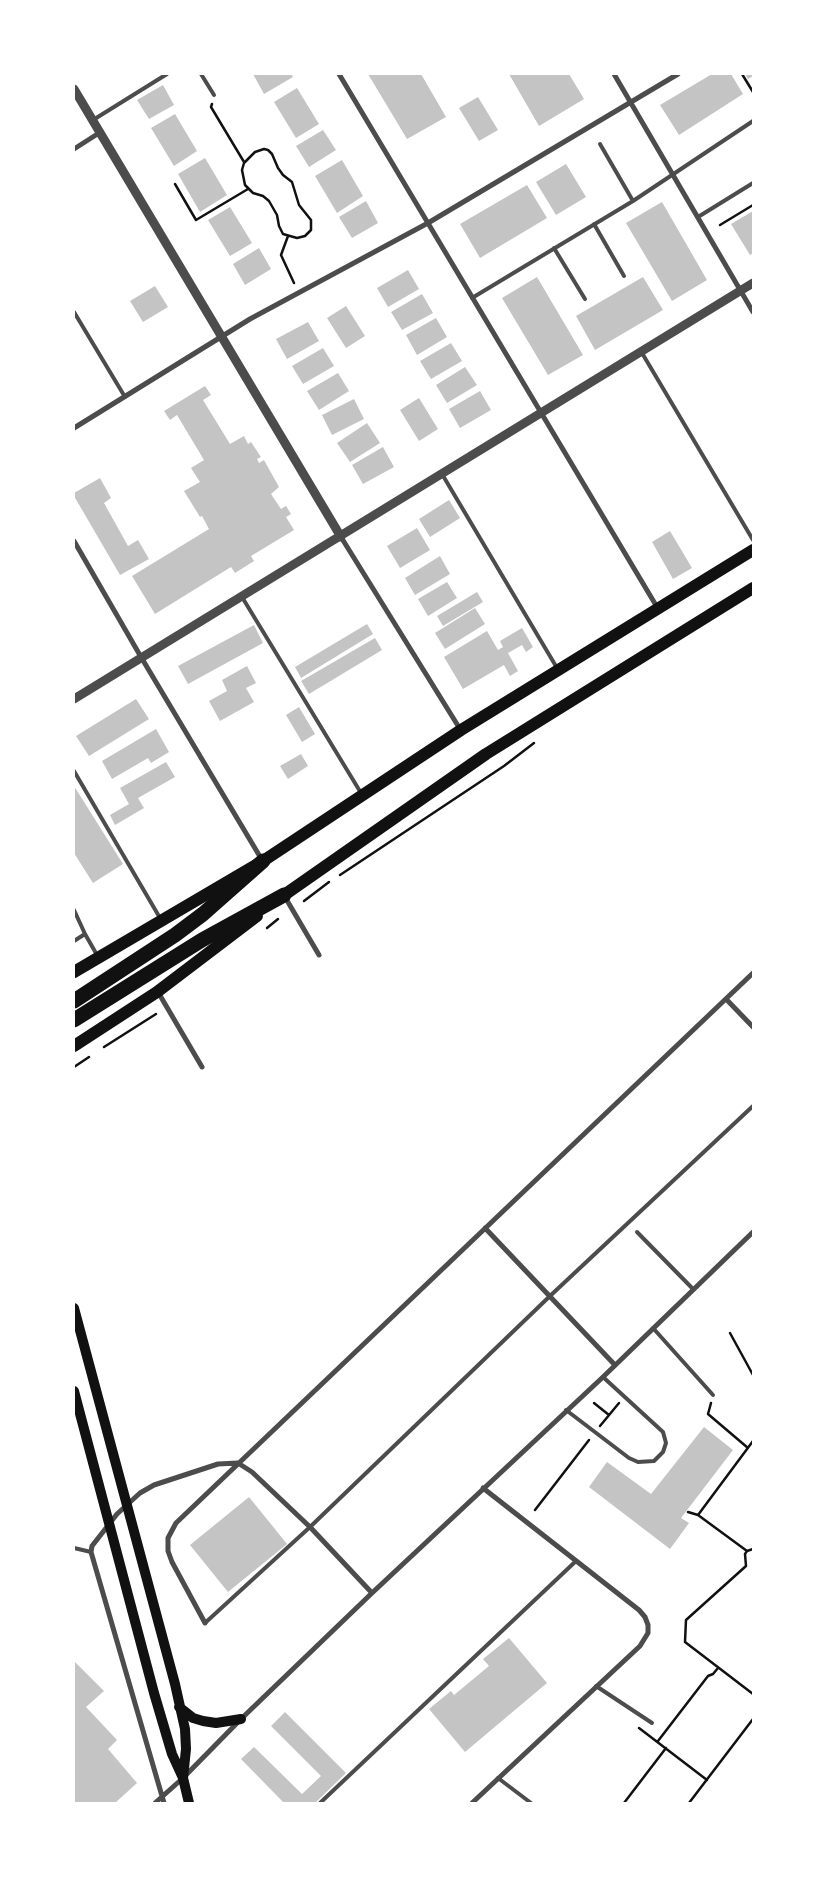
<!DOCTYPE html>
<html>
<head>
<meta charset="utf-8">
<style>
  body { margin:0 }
  #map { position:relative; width:827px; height:1877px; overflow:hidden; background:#fff; font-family:"Times New Roman",serif }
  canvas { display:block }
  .frame { position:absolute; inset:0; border:75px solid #fff; pointer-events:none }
</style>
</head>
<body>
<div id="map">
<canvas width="827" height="1877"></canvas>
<div class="frame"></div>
</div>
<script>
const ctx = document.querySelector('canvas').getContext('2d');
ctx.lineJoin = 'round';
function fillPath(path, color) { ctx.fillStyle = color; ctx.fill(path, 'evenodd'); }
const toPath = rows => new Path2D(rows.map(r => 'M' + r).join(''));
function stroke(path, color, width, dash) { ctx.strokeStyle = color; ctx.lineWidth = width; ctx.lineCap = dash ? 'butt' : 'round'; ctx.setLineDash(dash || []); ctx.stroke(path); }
const building = toPath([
  [253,74,291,74,293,77,264,94],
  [368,74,421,74,446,117,407,139],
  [509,74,569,74,584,99,539,126],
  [712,74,731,74,743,94,679,135,660,105],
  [745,74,753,74,753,76,748,79],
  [163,85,174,105,149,119,137,100],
  [297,88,319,124,296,138,274,102],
  [478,97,498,130,479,141,459,108],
  [175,114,197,151,174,166,151,128],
  [323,130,336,150,309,167,296,146],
  [205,158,227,195,200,212,178,174],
  [342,160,363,196,337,213,315,176],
  [566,164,586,197,556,215,536,182],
  [527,185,547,218,480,258,460,224],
  [366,201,378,223,352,238,339,217],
  [662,202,707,280,672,301,626,223],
  [230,207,252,243,230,256,208,220],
  [753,211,753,253,750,255,731,224],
  [259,248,271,269,245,285,233,264],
  [408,270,419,289,388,307,377,288],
  [537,277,583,355,548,375,502,298],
  [643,277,663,310,595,350,576,316],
  [155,286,168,307,143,322,130,301],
  [422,294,433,313,402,330,391,312],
  [346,306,365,336,346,348,327,318],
  [436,318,447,337,417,355,406,335],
  [308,322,319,341,287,359,276,339],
  [451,343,462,361,431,379,420,361],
  [323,348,334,366,303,384,292,366],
  [465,367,477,385,447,403,436,385],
  [338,373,349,391,319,410,307,391],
  [205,386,211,395,203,400,230,444,244,436,248,444,251,442,261,457,257,459,259,463,264,460,279,487,271,494,281,509,286,506,291,514,286,517,294,530,251,556,254,561,235,573,231,567,155,614,132,576,209,529,202,516,200,517,184,491,200,482,191,468,204,460,177,415,170,420,164,411],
  [480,391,491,410,460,428,449,409],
  [419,398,438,429,419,441,400,410],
  [354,399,364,419,332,435,322,415],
  [367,423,380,443,350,462,337,443],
  [383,447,394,467,363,484,352,465],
  [100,478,111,498,104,503,128,546,138,540,149,559,120,575,74,496,74,493],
  [449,500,460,518,430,537,419,519],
  [417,528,430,550,400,568,387,546],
  [670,531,692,568,673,579,652,542],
  [440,556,450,574,415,595,405,578],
  [447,582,457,598,428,616,418,599],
  [477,592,483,602,443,626,437,616],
  [475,608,485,624,445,649,435,633],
  [367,624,373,634,301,678,295,667],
  [254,625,263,643,188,684,178,666],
  [522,628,533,647,526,652,522,645,508,653,518,671,510,676,504,665,463,689,444,657,487,631,498,650,503,647,500,641],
  [375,638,382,650,309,694,301,681],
  [247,666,256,683,246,688,254,702,220,721,209,701,227,691,222,680],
  [136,699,149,719,89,756,76,736],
  [299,707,315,734,302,742,286,715],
  [156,729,169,752,151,763,148,758,112,779,102,761],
  [301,754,308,766,288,779,280,766],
  [166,762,175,777,138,798,144,808,115,825,110,815,129,804,120,788],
  [74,786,123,864,93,883,74,853],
  [704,1427,733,1450,681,1518,689,1523,670,1549,589,1487,607,1462,651,1494],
  [249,1497,287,1544,228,1592,190,1545],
  [509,1638,547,1683,465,1752,429,1709,451,1691,454,1695,489,1666,483,1659],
  [74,1661,104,1691,86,1707,117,1740,108,1749,137,1783,115,1803,74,1803],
  [285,1712,346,1773,315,1803,284,1803,241,1759,254,1747,302,1794,321,1776,271,1726]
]);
const path = toPath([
  [742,74,753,92],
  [212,104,211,107,244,162],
  [264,149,268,150,272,154,278,168,283,175,292,182,299,205,311,220,311,230,305,236,297,238,283,234,279,226,277,215,269,201,263,196,253,193,245,185,242,170,244,163,255,152,264,149],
  [175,184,196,220,248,189],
  [720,225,753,205],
  [288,236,281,255,294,283],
  [340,875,504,766,534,743],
  [304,901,329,882],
  [267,928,278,919],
  [104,1047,156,1014],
  [74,1067,89,1057],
  [730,1333,753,1375],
  [594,1403,609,1415],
  [711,1403,708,1414,748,1448],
  [600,1426,619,1403],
  [535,1510,589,1440],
  [688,1512,698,1515,747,1551],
  [698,1515,753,1441],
  [753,1549,747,1551,745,1554,746,1566,686,1620,685,1642,753,1694],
  [639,1728,707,1780],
  [658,1741,708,1676,713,1674,718,1668],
  [624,1803,666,1748],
  [689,1803,753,1719]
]);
const service = toPath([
  [201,74,214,95],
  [93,120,167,74],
  [600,144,633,201],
  [698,217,753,183],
  [594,224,624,276],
  [554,248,585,299],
  [472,298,633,201,753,121],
  [74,312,125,397],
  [642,353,753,540],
  [442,474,557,668],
  [242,597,361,793],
  [74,771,160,918],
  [74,910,85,934,97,955],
  [74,941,85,934],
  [637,1232,693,1289],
  [653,1328,713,1395],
  [566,1410,629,1458,638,1462,654,1461,663,1452,666,1443,663,1432,603,1377],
  [74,1548,91,1552],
  [205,1623,310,1527,550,1296,753,1106],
  [596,1686,652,1723],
  [498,1778,531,1803],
  [320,1803,576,1561]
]);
const minor = toPath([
  [339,74,657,607],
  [614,74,753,312],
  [74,149,99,133],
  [74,428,250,319,428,223,678,74],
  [341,537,460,729],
  [74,541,141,657,262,860],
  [285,897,319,955],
  [158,992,202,1067],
  [726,999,753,1027],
  [485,1228,614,1364],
  [205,1623,172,1562,168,1551,168,1538,176,1523,753,973],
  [155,1803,183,1778,241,1719,372,1593,603,1377,753,1232],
  [164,1803,91,1552,92,1546,117,1514,140,1493,154,1485,218,1464,238,1463,252,1472,310,1527,372,1593],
  [472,1803,640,1646,648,1633,648,1625,645,1617,639,1610,483,1488]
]);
const tertiary = toPath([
  [74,89,341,537],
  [74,699,753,283]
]);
const secondary = toPath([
  [74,1308,175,1684,185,1729,186,1749,183,1778],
  [74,1391,154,1693,172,1754,183,1778,189,1803],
  [179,1707,193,1718,203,1721,216,1723,241,1719]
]);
const primary = toPath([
  [277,900,486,754,753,588],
  [74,972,263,861,461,730,753,550],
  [74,1046,157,992,257,916]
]);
const motorway = toPath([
  [74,1001,175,935,203,914,263,861],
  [74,1020,202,940,284,895]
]);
fillPath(building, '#c4c4c4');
stroke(path, '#111', 2.5);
stroke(service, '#4c4c4c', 4);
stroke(minor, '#4c4c4c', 5);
stroke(tertiary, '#4c4c4c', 9);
stroke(secondary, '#111', 10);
stroke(primary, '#111', 12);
stroke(motorway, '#111', 15);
</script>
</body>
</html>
